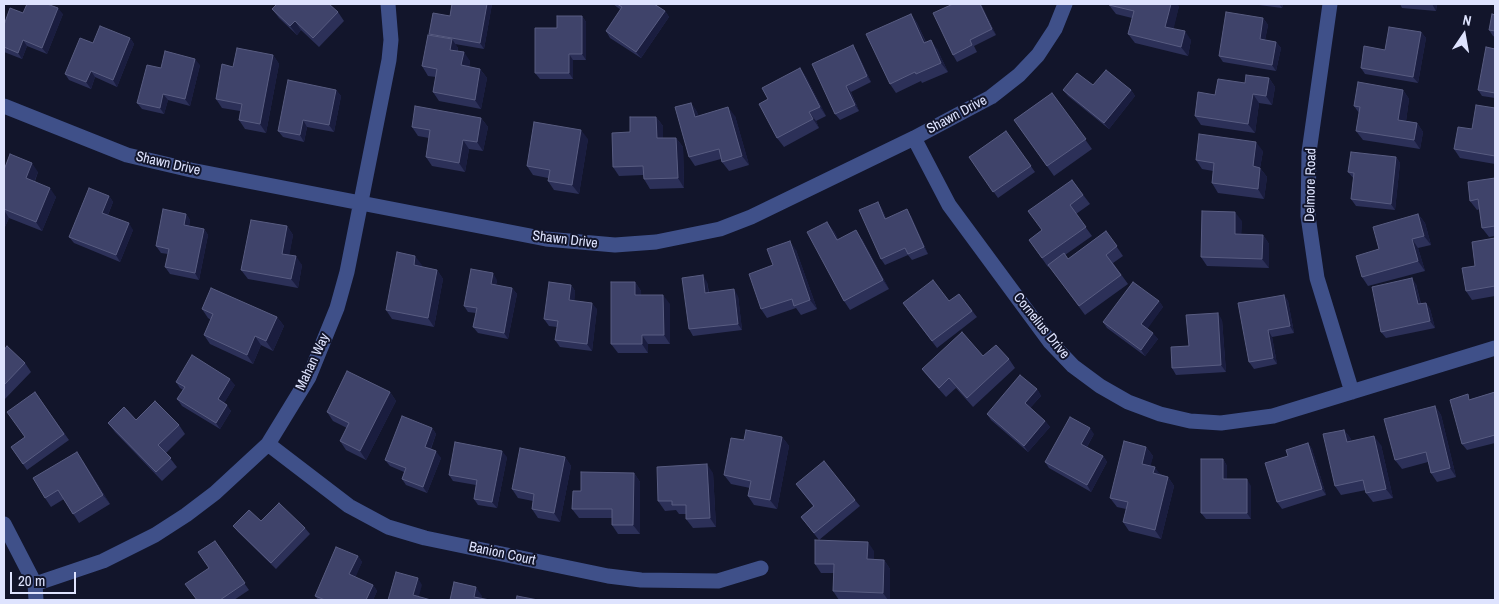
<!DOCTYPE html>
<html>
<head>
<meta charset="utf-8">
<style>
  body { margin:0 }
  #map { position:relative; width:1499px; height:604px; overflow:hidden; background:#12152b; font-family:"Archivo Narrow",sans-serif }
  canvas { display:block }
  .frame { position:absolute; inset:0; border:5px solid #dee3fe; pointer-events:none }
  .north { position:absolute; left:1439px; top:10px; width:50px; height:50px; -webkit-text-stroke:4px #12152b; paint-order:stroke; rotate:12deg; font-size:14px; font-weight:700; line-height:20px; text-align:center; color:#dee3fe }
  .north::after { content:''; display:block; margin:auto; width:18px; height:22px; background:#dee3fe; clip-path:polygon(50% 0,100% 100%,50% 72%,0 100%) }
  .scale { position:absolute; left:10px; top:572px; width:66px; height:22px; box-sizing:border-box; border:2px solid #dee3fe; border-top:0; padding-left:6px; font-size:15px; line-height:18px; white-space:nowrap; color:#dee3fe; -webkit-text-stroke:4px #12152b; paint-order:stroke }
</style>
</head>
<body>
<div id="map">
<canvas width="1499" height="604"></canvas>
<div class="frame"></div>
<div class="north">N</div>
<div class="scale">20 m</div>
</div>
<script>
const ctx = document.querySelector('canvas').getContext('2d');
ctx.lineJoin = 'round';
const toPath = rows => new Path2D(rows.map(r => 'M' + r).join(''));
function stroke(path, color, width, dash) { ctx.strokeStyle = color; ctx.lineWidth = width; ctx.lineCap = dash ? 'butt' : 'round'; ctx.setLineDash(dash || []); ctx.stroke(path); }
function fillPath(path, color) { ctx.fillStyle = color; ctx.fill(path, 'evenodd'); }
function label(font, color, halo, rows, align = 'center') {
  ctx.font = font + ' "Archivo Narrow",sans-serif'; ctx.lineWidth = 4; ctx.setLineDash([]); ctx.textBaseline = 'middle'; ctx.strokeStyle = halo; ctx.fillStyle = color; for (const [text, x, y, turn = 0] of rows) {
    ctx.save(); ctx.translate(x, y); ctx.rotate((+turn || 0) * Math.PI / 180); ctx.textAlign = isNaN(turn) ? turn : align; if (halo) ctx.strokeText(text, 0, 0); ctx.fillText(text, 0, 0); ctx.restore();
  }
}
const minor = toPath([
  [1330,4,1309,152,1308,216,1317,278,1352,392],
  [4,106,127,155,191,170,546,239,615,245,656,242,720,229,751,217,914,138,991,97,1019,75,1038,55,1055,29,1065,4],
  [914,138,949,205,1050,342,1073,366,1100,386,1128,402,1160,414,1190,421,1221,423,1273,416,1495,348],
  [268,444,349,506,388,527,425,538,608,576,641,580,718,581,761,568],
  [4,524,35,584,36,600],
  [35,584,103,561,155,535,186,515,215,493,268,444,309,377,337,308,347,272,389,60,391,40,388,4]
]);
const wall = toPath([
  [452,4,492,4,484,49,455,44,458,48,458,51,470,61,469,67,480,69,487,78,481,109,439,101,433,92,436,77,428,76,422,66,430,35,429,34,450,16],
  [613,4,654,4,665,11,669,17,641,58,610,38,606,31,621,10],
  [981,4,996,35,974,46,977,52,957,62,953,55],
  [1251,4,1283,4,1282,8],
  [1400,4,1437,4,1436,11,1402,8],
  [1109,5,1179,6,1173,29,1191,40,1188,56,1135,43,1128,34,1132,18,1116,14],
  [272,9,338,12,344,21,319,47,301,30,297,35,279,18],
  [23,13,63,14,47,54,27,46,22,59,4,52,4,25],
  [911,14,917,23,926,42,937,49,948,72,922,83,921,81,896,93,890,84],
  [1495,15,1495,37,1493,36,1489,30],
  [582,16,586,22,586,60,573,60,573,79,540,79,535,73,557,28],
  [1263,18,1268,25,1265,40,1276,42,1281,48,1276,71,1223,62,1219,56],
  [1421,32,1426,38,1418,83,1365,74,1361,68,1385,50],
  [130,38,134,44,117,87,95,77,91,89,69,80,65,74,93,43],
  [1495,49,1495,98,1482,96,1478,90],
  [857,52,871,82,851,92,859,111,840,120,835,114],
  [273,55,279,64,266,133,245,129,239,120,240,111,222,108,216,99,233,67],
  [200,65,190,106,168,100,164,114,142,109,137,103,161,68],
  [800,68,806,77,826,116,816,121,819,128,784,147,777,138,768,99],
  [1269,78,1275,87,1272,105,1259,103,1255,133,1201,125,1195,116,1215,95,1245,83],
  [1093,85,1131,90,1135,96,1109,129,1068,96,1063,90],
  [336,90,341,96,334,132,307,127,304,142,283,137,278,131],
  [1403,90,1409,99,1406,121,1417,123,1423,132,1420,149,1363,140,1356,131,1359,113,1354,106],
  [1052,93,1092,149,1054,176,1014,120],
  [691,103,697,112,698,116,735,116,749,165,729,171,722,162,721,159,695,166,689,157],
  [1495,108,1495,164,1460,158,1454,149,1472,129],
  [656,117,663,126,663,138,676,138,683,147,684,188,650,189,644,179,643,175,619,176,613,167,630,132],
  [481,118,488,127,483,151,469,149,465,172,432,166,426,157,429,138,418,136,412,127],
  [1006,131,1035,172,998,198,969,157],
  [588,139,579,194,554,190,548,181,548,178,533,175,527,166],
  [1263,151,1260,168,1267,177,1264,199,1218,193,1212,183,1213,171,1202,169,1196,160],
  [1396,157,1400,163,1395,210,1356,206,1351,199,1354,179,1348,172],
  [4,170,38,172,35,181,56,197,42,231,9,218,4,229],
  [1495,178,1495,236,1489,237,1482,228,1480,209,1477,210,1470,201],
  [1072,180,1090,204,1076,214,1092,236,1065,255,1068,259,1106,231,1123,256,1113,263,1128,284,1085,315,1049,266,1048,267,1029,240,1042,230],
  [109,196,113,202,108,215,133,230,120,262,74,243,69,237],
  [878,202,882,209,886,218,911,216,928,254,912,260,908,255,885,265,881,259],
  [186,214,190,220,189,226,204,229,208,235,199,280,170,274,165,267,168,254,161,253,156,246],
  [1418,214,1425,223,1431,245,1418,248,1425,271,1368,286,1362,277,1379,249],
  [1242,221,1241,234,1263,235,1269,244,1269,268,1207,266,1201,257],
  [287,226,293,235,289,255,302,265,298,288,248,279,241,270],
  [834,231,838,239,862,239,889,289,850,310,844,301],
  [1495,238,1495,296,1472,300,1466,291,1475,266],
  [796,250,817,309,801,315,796,308,767,318,761,309,773,265],
  [422,265,421,267,437,270,443,279,434,327,392,319,386,310],
  [497,280,496,285,512,288,517,294,508,339,478,333,473,327,476,313,468,312,464,306],
  [635,282,641,291,641,295,670,304,670,344,648,344,648,353,618,353,611,344],
  [707,282,709,292,738,296,742,330,693,336,689,329],
  [1416,284,1421,304,1426,303,1430,309,1435,328,1386,338,1381,332],
  [571,285,575,291,574,301,597,309,592,351,560,347,555,340,557,327,549,326,544,319],
  [959,294,977,317,937,348,907,309,949,301],
  [1284,295,1288,301,1294,333,1272,337,1277,364,1254,369,1249,362],
  [1159,301,1163,307,1147,328,1158,339,1145,356,1107,328,1103,322],
  [202,309,277,317,284,326,273,351,261,345,253,364,210,344,204,335,211,320,208,318],
  [1222,320,1226,372,1176,375,1172,368,1189,346],
  [4,350,25,363,31,372,4,400],
  [983,356,1009,359,1015,368,973,407,956,388,946,397,929,378,922,369],
  [176,382,235,385,224,403,231,411,220,429,182,406,177,399,183,390,180,388],
  [1037,389,1041,396,1030,408,1045,421,1050,427,1028,452,991,420,987,414],
  [35,392,69,440,27,470,11,447,25,437],
  [390,392,396,401,366,460,346,450,340,441,347,428,333,421,327,412],
  [1495,392,1495,443,1467,450,1462,444,1471,399],
  [1435,406,1441,415,1456,477,1437,482,1431,473,1428,462,1402,469,1395,460],
  [136,420,179,425,185,434,166,453,177,467,162,481,115,432,108,423],
  [432,428,436,434,431,449,441,458,427,493,406,485,402,479,404,472,390,466,385,460],
  [1344,430,1351,439,1351,441,1381,445,1393,498,1373,502,1366,493,1366,490,1341,495,1335,486],
  [1094,434,1087,447,1103,456,1107,462,1091,492,1049,468,1045,462],
  [782,437,789,446,777,509,754,505,748,496,750,488,731,484,724,475,744,440],
  [1308,443,1312,449,1326,495,1282,509,1277,502,1288,456],
  [1146,447,1153,456,1150,466,1160,474,1168,477,1174,486,1161,539,1129,531,1123,522,1126,509,1117,507,1110,498],
  [507,457,497,508,478,505,474,499,476,485,453,481,449,475],
  [565,457,571,466,560,522,538,518,532,509,533,501,518,498,512,489],
  [1223,459,1227,466,1227,479,1251,486,1251,519,1206,519,1201,513],
  [83,461,110,504,79,523,64,499,51,507,45,498],
  [634,473,640,482,640,534,618,534,612,525,612,518,579,518,572,509,581,491],
  [713,473,716,527,693,528,686,519,686,514,679,514,676,510,665,511,658,501],
  [796,484,855,500,860,506,819,540,801,517,813,506],
  [261,521,305,528,310,534,276,569,238,532,233,526],
  [215,541,249,590,234,600,197,600,209,568],
  [874,551,874,559,884,560,890,569,890,600,839,600,833,591,834,573,821,573,815,564],
  [358,556,362,562,355,577,373,585,377,591,373,600,318,600,315,596]
]);
const shadedWall = toPath([
  [487,4,492,4,484,49,480,43],
  [980,4,981,4,996,35,992,29],
  [1171,4,1177,4,1179,6,1172,36,1165,27],
  [1279,4,1283,4,1282,8],
  [1432,4,1437,4,1436,11],
  [58,8,63,14,47,54,42,48],
  [665,11,669,17,641,58,636,52],
  [911,14,917,23,930,52,924,43],
  [582,16,586,22,586,60,582,54],
  [1263,18,1268,25,1264,45,1260,39],
  [295,21,301,30,297,35,290,26],
  [1185,31,1191,40,1188,56,1181,47],
  [1421,32,1426,38,1418,83,1413,77],
  [130,38,134,44,117,87,113,80],
  [452,39,458,48,456,59,450,50],
  [23,40,27,46,22,59,18,53],
  [931,40,937,49,948,72,941,63],
  [1276,42,1281,48,1276,71,1272,65],
  [853,45,857,52,871,82,867,76],
  [464,52,470,61,468,74,461,65],
  [569,54,573,60,573,79,569,73],
  [273,55,279,64,266,133,260,124],
  [195,59,200,65,190,106,185,99],
  [800,68,806,77,826,116,820,107],
  [480,69,487,78,481,109,475,100],
  [91,71,95,77,91,89,86,82],
  [1269,78,1275,87,1272,105,1266,96],
  [846,86,851,92,859,111,855,105],
  [336,90,341,96,334,132,329,125],
  [1131,90,1135,96,1109,129,1104,123],
  [1403,90,1409,99,1405,129,1398,120],
  [163,94,168,100,164,114,160,108],
  [1253,94,1259,103,1255,133,1248,124],
  [691,103,697,112,701,126,695,117],
  [728,107,735,116,749,165,742,156],
  [809,112,816,121,819,128,813,119],
  [656,117,663,126,663,148,657,138],
  [481,118,488,127,483,151,477,142],
  [303,120,307,127,304,142,300,135],
  [1417,123,1423,132,1420,149,1414,140],
  [581,130,588,139,579,194,572,185],
  [676,138,683,147,684,188,678,178],
  [463,140,469,149,465,172,459,163],
  [1256,142,1263,151,1260,168,1267,177,1264,199,1258,189,1253,166],
  [1396,157,1400,163,1395,210,1391,204],
  [32,163,38,172,32,187,26,178],
  [50,188,56,197,42,231,36,222],
  [109,196,113,202,106,219,102,213],
  [878,202,882,209,889,225,885,219],
  [907,209,911,216,928,254,924,247],
  [4,210,9,218,4,229],
  [1235,212,1242,221,1241,243,1235,234],
  [186,214,190,220,188,231,184,225],
  [1418,214,1425,223,1431,245,1424,236],
  [827,222,834,231,844,249,837,240],
  [129,223,133,230,120,262,116,255],
  [287,226,293,235,288,263,282,254],
  [204,229,208,235,199,280,195,273],
  [856,230,862,239,889,289,883,280],
  [1263,235,1269,244,1269,268,1262,259],
  [1412,239,1418,248,1425,271,1418,261],
  [790,241,796,250,817,309,810,300],
  [296,256,302,265,298,288,291,279],
  [415,256,422,265,420,274,414,265],
  [437,270,443,279,434,327,428,318],
  [493,273,497,280,495,290,491,284],
  [703,275,707,282,709,299,705,293],
  [1412,278,1416,284,1422,311,1418,304],
  [635,282,641,291,642,304,635,295],
  [571,285,575,291,574,306,569,300],
  [512,288,517,294,508,339,504,333],
  [734,289,738,296,742,330,738,324],
  [663,295,670,304,670,344,664,335],
  [1284,295,1288,301,1294,333,1290,326],
  [1159,301,1163,307,1146,331,1141,324],
  [592,303,597,309,592,351,587,344],
  [1426,303,1430,309,1435,328,1430,321],
  [1218,313,1222,320,1226,372,1221,365],
  [277,317,284,326,273,351,266,341],
  [1268,330,1272,337,1277,364,1273,358],
  [1153,333,1158,339,1145,356,1141,350],
  [642,335,648,344,648,353,642,344],
  [255,336,261,345,253,364,247,355],
  [230,379,235,385,223,405,218,399],
  [1037,389,1041,396,1029,409,1025,403],
  [390,392,396,401,366,460,360,451],
  [227,405,231,411,220,429,216,423],
  [1435,406,1441,415,1456,477,1450,468],
  [1045,421,1050,427,1028,452,1024,446],
  [432,428,436,434,429,453,425,447],
  [1090,428,1094,434,1085,450,1081,444],
  [1344,430,1351,439,1354,451,1347,442],
  [1374,436,1381,445,1393,498,1386,489],
  [782,437,789,446,777,509,770,500],
  [1308,443,1312,449,1326,495,1322,489],
  [1146,447,1153,456,1149,473,1142,464],
  [436,451,441,458,427,493,423,487],
  [502,451,507,457,497,508,492,502],
  [77,452,83,461,110,504,103,495],
  [1103,456,1107,462,1091,492,1087,485],
  [565,457,571,466,560,522,554,513],
  [1223,459,1227,466,1227,486,1223,479],
  [707,464,713,473,716,527,710,518],
  [1155,467,1161,476,1153,473],
  [634,473,640,482,640,534,633,525],
  [1168,477,1174,486,1161,539,1155,530],
  [1247,479,1251,486,1251,519,1247,513],
  [868,542,874,551,874,568,867,559],
  [358,556,362,562,354,581,349,574],
  [884,560,890,569,890,600,888,600,883,593],
  [418,578,422,585,418,600,413,595],
  [373,585,377,591,373,600,366,600],
  [476,587,482,596,482,600,474,597]
]);
const building = toPath([
  [27,4,47,4,58,8,42,48,23,40,18,53,4,47,4,25,10,8,23,13,27,4],
  [277,4,329,4,338,12,313,38,295,21,290,26,272,9,277,4],
  [452,4,487,4,480,43,429,34,433,13,450,16,452,4],
  [617,4,654,4,665,11,636,52,606,31,622,7,617,4],
  [953,4,980,4,992,29,970,40,972,45,953,55,933,13,953,4],
  [1110,4,1171,4,1165,27,1185,31,1181,47,1128,34,1134,11,1109,5,1110,4],
  [1226,12,1263,18,1260,39,1276,42,1272,65,1219,56,1226,12],
  [911,14,924,43,931,40,941,63,916,74,915,72,890,84,866,34,911,14],
  [1492,14,1495,15,1495,31,1489,30,1492,14],
  [557,16,582,16,582,54,569,54,569,73,535,73,535,28,557,28,557,16],
  [100,26,130,38,113,80,91,71,86,82,65,74,80,38,93,43,100,26],
  [1389,27,1421,32,1413,77,1361,68,1364,46,1385,50,1389,27],
  [428,35,452,39,450,50,464,52,461,65,480,69,475,100,433,92,437,69,422,66,428,35],
  [853,45,867,76,846,86,855,105,835,114,812,64,853,45],
  [1486,47,1495,49,1495,93,1478,90,1486,47],
  [237,48,273,55,260,124,239,120,242,104,216,99,222,64,233,67,237,48],
  [165,51,195,59,185,99,163,94,160,108,137,103,147,65,161,68,165,51],
  [800,68,820,107,809,112,813,119,777,138,759,104,768,99,762,88,800,68],
  [1106,70,1131,90,1104,123,1063,90,1077,73,1093,85,1106,70],
  [1246,75,1269,78,1266,96,1253,94,1248,124,1195,116,1198,92,1215,95,1218,79,1245,83,1246,75],
  [288,80,336,90,329,125,303,120,300,135,278,131,288,80],
  [1358,82,1403,90,1398,120,1417,123,1414,140,1356,131,1360,107,1354,106,1358,82],
  [1052,93,1086,139,1047,166,1014,120,1052,93],
  [691,103,695,117,728,107,742,156,722,162,719,149,689,157,675,107,691,103],
  [1476,105,1495,108,1495,156,1454,149,1458,127,1472,129,1476,105],
  [415,106,481,118,477,142,463,140,459,163,426,157,430,130,412,127,415,106],
  [630,117,656,117,657,138,676,138,678,178,644,179,643,166,613,167,612,133,630,132,630,117],
  [534,122,581,130,572,185,548,181,550,170,527,166,534,122],
  [1006,131,1031,166,993,192,969,157,1006,131],
  [1199,134,1256,142,1253,166,1260,168,1258,189,1212,183,1214,163,1196,160,1199,134],
  [1351,152,1396,157,1391,204,1351,199,1354,173,1348,172,1351,152],
  [10,154,32,163,26,178,50,188,36,222,4,209,4,170,10,154],
  [1495,178,1495,226,1482,228,1478,199,1470,201,1468,182,1495,178],
  [1072,180,1083,195,1070,205,1086,227,1042,258,1029,240,1042,230,1028,211,1072,180],
  [89,188,109,196,102,213,129,223,116,255,69,237,89,188],
  [878,202,885,219,907,209,924,247,908,254,905,248,881,259,859,210,878,202],
  [163,209,186,214,184,225,204,229,195,273,165,267,169,249,156,246,163,209],
  [1202,211,1235,212,1235,234,1263,235,1262,259,1201,257,1202,211],
  [1418,214,1424,236,1412,239,1418,261,1362,277,1356,256,1379,249,1373,227,1418,214],
  [251,220,287,226,282,254,296,256,291,279,241,270,251,220],
  [827,222,837,240,856,230,883,280,844,301,807,232,827,222],
  [1106,231,1117,246,1106,255,1121,275,1079,306,1048,265,1064,253,1068,259,1106,231],
  [1495,238,1495,286,1466,291,1462,268,1475,266,1472,242,1495,238],
  [790,241,810,300,794,306,792,299,761,309,749,274,773,265,767,249,790,241],
  [397,252,415,256,414,265,437,270,428,318,386,310,397,252],
  [471,269,493,273,491,284,512,288,504,333,473,327,477,308,464,306,471,269],
  [703,275,705,293,734,289,738,324,689,329,682,278,703,275],
  [1412,278,1418,304,1426,303,1430,321,1381,332,1372,287,1412,278],
  [933,280,949,301,959,294,972,311,932,341,903,303,933,280],
  [549,282,571,285,569,300,592,303,587,344,555,340,558,321,544,319,549,282],
  [611,282,635,282,635,295,663,295,664,335,642,335,642,344,611,344,611,282],
  [1133,282,1159,301,1141,324,1153,333,1141,350,1103,322,1133,282],
  [211,288,277,317,266,341,255,336,247,355,204,335,213,314,202,309,211,288],
  [1284,295,1290,326,1268,330,1273,358,1249,362,1238,303,1284,295],
  [1218,313,1221,365,1172,368,1171,347,1189,346,1186,315,1218,313],
  [962,332,983,356,996,345,1009,359,967,398,949,378,939,388,922,369,962,332],
  [7,346,25,363,4,385,4,350,7,346],
  [192,355,230,379,218,399,227,405,216,423,177,399,185,387,176,382,192,355],
  [347,371,390,392,360,451,340,441,349,423,327,412,347,371],
  [1020,375,1037,389,1025,403,1045,421,1024,446,987,414,1020,375],
  [35,392,64,434,23,464,11,447,25,437,7,412,35,392],
  [1495,392,1495,435,1462,444,1450,400,1468,394,1469,400,1495,392],
  [155,401,179,425,158,445,171,458,156,472,108,423,124,407,136,420,155,401],
  [1435,406,1450,468,1431,473,1426,452,1395,460,1384,419,1435,406],
  [402,416,432,428,425,447,436,451,423,487,402,479,406,468,385,460,402,416],
  [1070,417,1090,428,1081,444,1103,456,1087,485,1045,462,1070,417],
  [746,430,782,437,770,500,748,496,751,481,724,475,731,438,744,440,746,430],
  [1344,430,1347,442,1374,436,1386,489,1366,493,1363,480,1335,486,1323,434,1344,430],
  [1124,441,1146,447,1142,464,1155,467,1153,473,1168,477,1155,530,1123,522,1128,502,1110,498,1124,441],
  [455,442,502,451,492,502,474,499,477,480,449,475,455,442],
  [1308,443,1322,489,1277,502,1265,463,1288,456,1286,450,1308,443],
  [520,448,565,457,554,513,532,509,534,494,512,489,520,448],
  [77,452,103,495,73,514,58,490,45,498,33,478,77,452],
  [1201,459,1223,459,1223,479,1247,479,1247,513,1201,513,1201,459],
  [824,461,855,500,814,533,801,517,814,506,796,484,824,461],
  [707,464,710,518,686,519,686,505,672,505,672,501,658,501,657,467,707,464],
  [581,472,634,473,633,525,612,525,612,509,572,509,573,491,581,491,581,472],
  [279,503,305,528,271,563,233,526,249,510,261,521,279,503],
  [815,540,868,542,867,559,884,560,883,593,833,591,834,564,815,564,815,540],
  [215,541,245,583,220,600,197,600,185,584,209,568,198,552,215,541],
  [336,547,358,556,349,574,373,585,366,600,325,600,315,596,336,547],
  [396,572,418,578,413,595,431,600,388,600,396,572],
  [454,582,476,587,474,597,490,600,450,600,454,582],
  [517,596,538,600,516,600,517,596]
]);
const streetNames = [
  ["Shawn Drive",957,115,-28],
  ["Shawn Drive",168,164,13],
  ["Delmore Road",1311,185,-89],
  ["Shawn Drive",565,240,7],
  ["Cornelius Drive",1041,326,51],
  ["Mahan Way",313,362,-65],
  ["Banion Court",502,554,12]
];
stroke(minor, '#3f5089', 15);
fillPath(wall, '#2c3058');
fillPath(shadedWall, '#1a1d3f');
fillPath(building, '#3f436a');
stroke(building, '#585c81', 1);
label('14px', '#dee3fe', '#12152b', streetNames);
</script>
</body>
</html>
